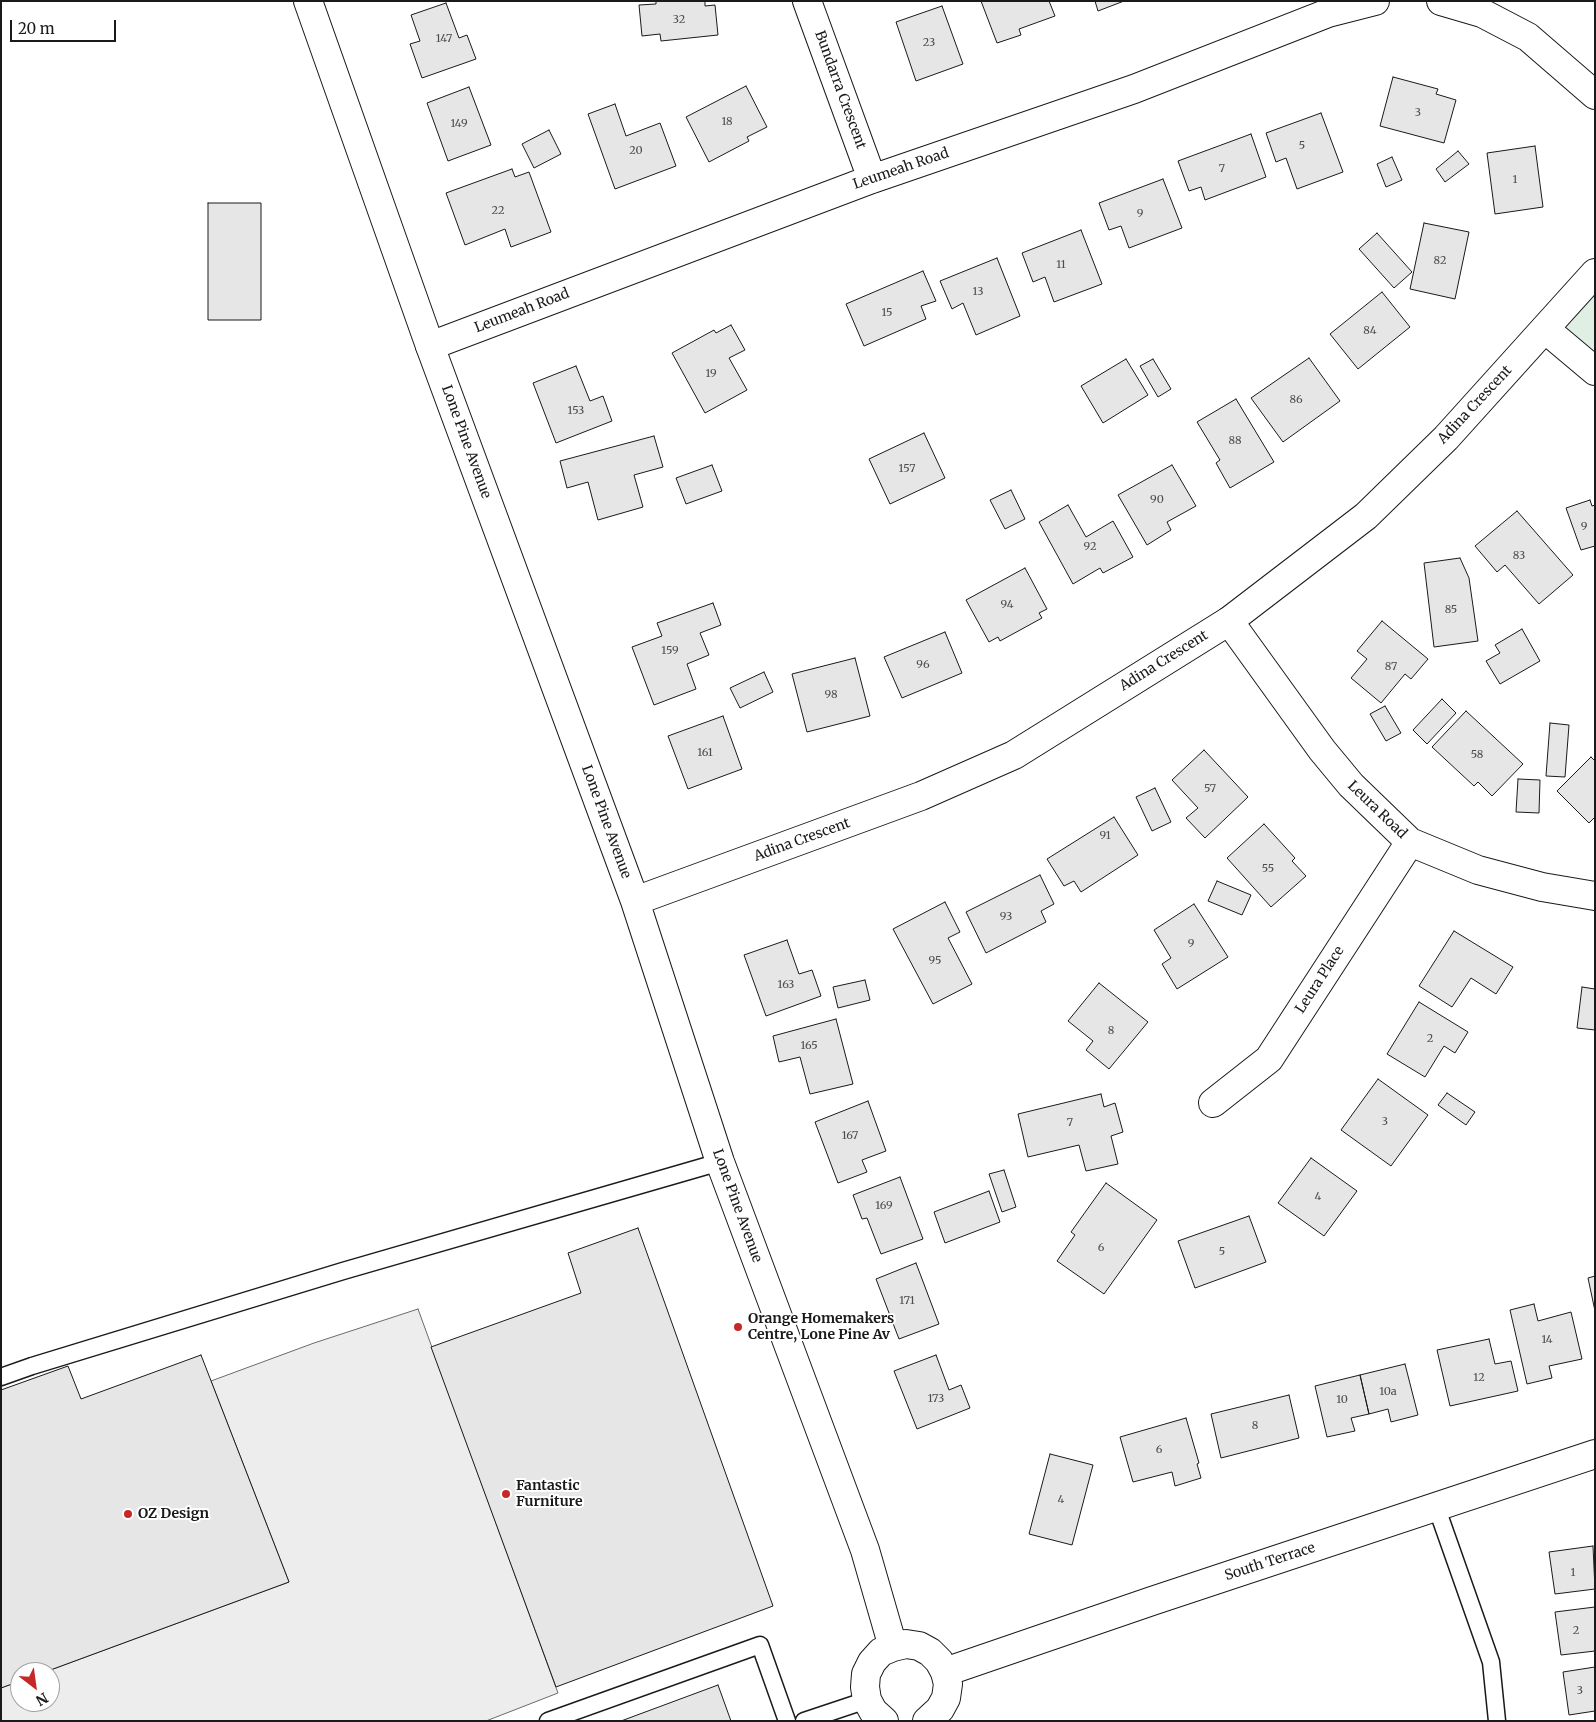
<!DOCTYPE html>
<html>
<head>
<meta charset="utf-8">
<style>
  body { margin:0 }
  #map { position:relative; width:1596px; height:1722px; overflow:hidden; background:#fff; font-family:Merriweather,serif }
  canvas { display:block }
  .frame { position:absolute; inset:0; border:2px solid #1a1a1a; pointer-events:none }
  .north { position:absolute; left:10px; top:1662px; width:50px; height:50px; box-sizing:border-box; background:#fff; border:1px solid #a3a3a3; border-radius:50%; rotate:150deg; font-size:14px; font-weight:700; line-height:20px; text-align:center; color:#1a1a1a }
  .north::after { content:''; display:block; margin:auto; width:18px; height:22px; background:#c62828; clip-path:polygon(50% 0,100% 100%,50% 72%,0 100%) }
  .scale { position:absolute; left:10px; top:20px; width:106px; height:22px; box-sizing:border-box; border:2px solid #1a1a1a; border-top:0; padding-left:6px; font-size:15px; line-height:18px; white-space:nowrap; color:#1a1a1a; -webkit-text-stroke:4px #fff; paint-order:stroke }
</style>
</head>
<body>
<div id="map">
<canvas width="1596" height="1722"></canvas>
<div class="frame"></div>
<div class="north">N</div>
<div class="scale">20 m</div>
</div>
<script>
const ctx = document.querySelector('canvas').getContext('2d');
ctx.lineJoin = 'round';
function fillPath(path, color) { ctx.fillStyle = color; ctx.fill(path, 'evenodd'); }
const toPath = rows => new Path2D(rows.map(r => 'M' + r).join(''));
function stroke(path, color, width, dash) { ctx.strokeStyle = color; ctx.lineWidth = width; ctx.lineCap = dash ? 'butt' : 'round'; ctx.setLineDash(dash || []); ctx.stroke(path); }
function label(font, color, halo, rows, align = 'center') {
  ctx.font = font + ' Merriweather,serif'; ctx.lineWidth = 4; ctx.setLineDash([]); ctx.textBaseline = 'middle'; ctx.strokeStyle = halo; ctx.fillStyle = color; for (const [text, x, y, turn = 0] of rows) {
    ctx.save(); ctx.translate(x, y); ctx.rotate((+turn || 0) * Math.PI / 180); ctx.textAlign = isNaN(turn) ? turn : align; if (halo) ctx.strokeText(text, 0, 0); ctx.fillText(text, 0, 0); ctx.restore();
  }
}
const green = toPath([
  [1595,273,1595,371,1545,329,1595,273]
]);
const parking = toPath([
  [418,1309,558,1693,486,1721,1,1721,1,1688,20,1681,20,1702,50,1702,50,1672,45,1672,289,1582,211,1381,314,1343,418,1309]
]);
const building = toPath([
  [656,1,705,1,705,6,715,5,718,35,661,41,660,34,642,36,639,5,656,4,656,1],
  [981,1,1049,1,1055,16,1019,29,1021,35,997,43,981,1],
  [1095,1,1124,1,1098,11,1095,1],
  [446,3,459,38,467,35,476,59,422,78,410,44,420,41,411,15,446,3],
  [942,6,963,64,916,81,896,22,942,6],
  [1393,77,1438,89,1436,94,1456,100,1444,143,1380,126,1393,77],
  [746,86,767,127,747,137,749,141,709,162,686,117,746,86],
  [469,87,491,145,448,161,427,103,469,87],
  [615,104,626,136,660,123,676,166,615,189,588,114,615,104],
  [1321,113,1343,172,1297,189,1286,158,1276,162,1266,133,1321,113],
  [549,130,561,154,534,168,522,144,549,130],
  [1251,134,1266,177,1205,200,1201,187,1189,191,1178,161,1251,134],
  [1535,146,1543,207,1495,214,1487,153,1535,146],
  [1458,151,1469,164,1445,182,1436,169,1458,151],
  [1392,157,1402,180,1386,187,1377,164,1392,157],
  [512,169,515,177,529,172,551,232,511,247,505,229,465,245,446,193,512,169],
  [1163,179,1182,228,1129,248,1121,226,1109,230,1099,203,1163,179],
  [208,203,261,203,261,320,208,320,208,203],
  [1424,223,1469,232,1455,299,1410,289,1424,223],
  [1081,230,1102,284,1054,302,1045,277,1033,282,1022,253,1081,230],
  [1377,233,1412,272,1394,288,1359,249,1377,233],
  [997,258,1020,316,976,335,963,303,952,309,940,281,997,258],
  [923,271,936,301,921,306,926,319,864,346,846,304,923,271],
  [1382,292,1410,327,1358,369,1330,334,1382,292],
  [731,325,745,350,729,358,747,390,705,413,672,353,714,330,716,333,731,325],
  [1309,358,1340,401,1283,442,1251,398,1309,358],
  [1126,359,1148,395,1103,423,1081,386,1126,359],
  [1153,359,1171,389,1158,397,1140,366,1153,359],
  [576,366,590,401,603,396,612,421,556,443,533,383,576,366],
  [1236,399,1274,462,1230,488,1216,463,1220,460,1197,422,1236,399],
  [924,433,945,478,890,504,869,459,924,433],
  [654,436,663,467,634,475,643,507,598,520,588,482,567,488,560,461,654,436],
  [712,465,722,491,686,504,676,478,712,465],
  [1172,465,1196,506,1167,522,1171,530,1147,545,1118,495,1172,465],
  [1011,490,1025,519,1005,529,990,500,1011,490],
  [1590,500,1592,506,1595,505,1595,546,1581,550,1566,508,1590,500],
  [1068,505,1086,537,1113,521,1133,557,1103,573,1100,568,1073,584,1039,522,1068,505],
  [1517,511,1573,575,1539,604,1505,565,1497,572,1475,546,1517,511],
  [1460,558,1469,578,1478,641,1434,647,1424,563,1460,558],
  [1025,568,1047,609,1039,613,1042,618,1000,641,998,637,989,642,966,600,1025,568],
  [713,603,721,625,700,633,709,655,687,664,696,689,654,705,632,647,662,636,657,623,713,603],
  [1382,621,1428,659,1411,679,1405,674,1381,703,1351,678,1367,659,1357,651,1382,621],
  [1522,629,1540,661,1500,684,1486,661,1500,653,1495,645,1522,629],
  [945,632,962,673,902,698,884,657,945,632],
  [855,658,870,716,807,732,792,674,855,658],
  [764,672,773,692,740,708,730,688,764,672],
  [1442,699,1456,713,1427,744,1413,730,1442,699],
  [1385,706,1401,733,1386,741,1370,714,1385,706],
  [1466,711,1523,764,1492,796,1478,782,1474,786,1432,747,1466,711],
  [723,716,742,769,688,789,668,736,723,716],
  [1550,723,1569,725,1565,777,1546,776,1550,723],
  [1204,750,1248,797,1205,838,1186,818,1198,808,1172,780,1204,750],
  [1591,757,1595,761,1595,817,1589,823,1557,791,1591,757],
  [1518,779,1540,780,1539,813,1516,812,1518,779],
  [1155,788,1171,822,1152,831,1136,797,1155,788],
  [1114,817,1138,855,1081,892,1074,881,1064,886,1047,859,1114,817],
  [1264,824,1295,858,1292,861,1306,876,1271,907,1227,858,1264,824],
  [1040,875,1054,904,1041,911,1046,922,986,953,966,912,1040,875],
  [1217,881,1251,895,1242,915,1208,901,1217,881],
  [945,902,960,932,948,938,972,984,933,1004,893,929,945,902],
  [1194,904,1228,957,1177,989,1162,964,1171,958,1154,930,1194,904],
  [1454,931,1513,967,1496,994,1471,978,1452,1007,1419,986,1454,931],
  [787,940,799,974,812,970,821,996,766,1016,744,955,787,940],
  [865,980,870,1000,838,1008,833,987,865,980],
  [1099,983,1148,1022,1109,1069,1086,1050,1093,1041,1068,1021,1099,983],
  [1582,987,1595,989,1595,1030,1577,1028,1582,987],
  [1419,1002,1468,1032,1455,1053,1444,1046,1425,1077,1387,1054,1419,1002],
  [836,1019,853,1084,810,1094,800,1057,779,1062,773,1036,836,1019],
  [1378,1079,1428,1115,1391,1166,1341,1130,1378,1079],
  [1447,1093,1475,1112,1466,1125,1438,1105,1447,1093],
  [1101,1094,1104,1107,1115,1103,1123,1132,1111,1136,1118,1164,1086,1171,1079,1145,1028,1157,1018,1114,1101,1094],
  [868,1101,886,1151,862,1160,867,1172,838,1183,815,1122,868,1101],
  [1311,1158,1357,1191,1324,1236,1278,1203,1311,1158],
  [1004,1170,1016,1207,1002,1212,989,1174,1004,1170],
  [900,1177,923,1239,881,1254,867,1218,862,1219,853,1195,900,1177],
  [1106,1183,1157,1220,1104,1294,1057,1261,1075,1235,1071,1232,1106,1183],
  [989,1191,1000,1222,945,1243,934,1212,989,1191],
  [1249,1216,1266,1262,1195,1288,1178,1241,1249,1216],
  [638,1228,773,1606,556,1687,431,1347,581,1293,568,1253,638,1228],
  [916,1263,939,1324,899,1339,876,1279,916,1263],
  [1595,1276,1595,1311,1588,1278,1595,1276],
  [1534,1304,1538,1321,1571,1312,1582,1359,1549,1366,1552,1378,1527,1384,1510,1310,1534,1304],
  [1489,1339,1495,1364,1511,1361,1518,1391,1450,1406,1437,1350,1489,1339],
  [201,1355,289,1582,45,1672,20,1672,20,1681,1,1688,1,1390,68,1366,81,1399,201,1355],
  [936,1355,949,1390,961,1385,970,1408,917,1429,894,1371,936,1355],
  [1405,1364,1418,1415,1391,1422,1388,1409,1369,1414,1360,1375,1405,1364],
  [1360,1375,1369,1414,1351,1418,1355,1431,1327,1437,1315,1386,1360,1375],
  [1289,1395,1299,1438,1221,1458,1211,1414,1289,1395],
  [1186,1418,1199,1463,1197,1464,1201,1478,1175,1486,1172,1472,1133,1482,1120,1437,1186,1418],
  [1050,1454,1093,1465,1072,1545,1029,1534,1050,1454],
  [1593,1546,1595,1589,1555,1594,1549,1552,1593,1546],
  [1595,1607,1595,1651,1561,1655,1555,1612,1595,1607],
  [1595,1667,1595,1711,1569,1715,1563,1672,1595,1667],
  [718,1685,731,1721,621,1721,718,1685]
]);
const lane = toPath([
  [1,1377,32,1366,343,1271,720,1162],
  [1436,1506,1491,1662,1497,1721],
  [548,1721,760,1645,787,1721],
  [804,1721,867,1700]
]);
const street = toPath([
  [807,1,872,179],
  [1441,1,1482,13,1528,37,1595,95],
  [1545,329,1595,371],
  [430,346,872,179,1134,89,1328,13,1375,1],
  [1229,621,1322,750,1351,785,1410,842,1478,870,1542,887,1595,896],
  [1213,1103,1269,1059,1410,842],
  [945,1672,1152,1601,1595,1454]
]);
const secondary = toPath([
  [308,1,430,346,635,901,720,1162,865,1550,893,1647],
  [635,901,921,796,1014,755,1229,621,1366,516,1446,438,1595,273],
  [884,1721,873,1711,867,1700,865,1687,866,1674,872,1662,881,1652,893,1647,906,1644,919,1646,930,1652,939,1661,945,1672,948,1684,946,1698,940,1709,927,1721]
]);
const markers = [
  [738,1327,5,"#c62828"],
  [506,1494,5,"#c62828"],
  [128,1514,5,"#c62828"]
];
const numberNames = [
  ["32",679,20],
  ["147",444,39],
  ["23",929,43],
  ["3",1418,113],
  ["18",727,122],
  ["149",459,124],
  ["5",1302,146],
  ["20",636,151],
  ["7",1222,169],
  ["1",1515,180],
  ["22",498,211],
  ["9",1140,214],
  ["82",1440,261],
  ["11",1061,265],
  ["13",978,292],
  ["15",887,313],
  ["84",1370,331],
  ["19",711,374],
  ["86",1296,400],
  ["153",576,411],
  ["88",1235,441],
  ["157",907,469],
  ["90",1157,500],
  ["9",1584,527],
  ["92",1090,547],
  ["83",1519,556],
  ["94",1007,605],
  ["85",1451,610],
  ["159",670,651],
  ["96",923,665],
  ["87",1391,667],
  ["98",831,695],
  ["161",705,753],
  ["58",1477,755],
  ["57",1210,789],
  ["91",1105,836],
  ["55",1268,869],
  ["93",1006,917],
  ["9",1191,944],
  ["95",935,961],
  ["163",786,985],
  ["8",1111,1031],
  ["2",1430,1039],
  ["165",809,1046],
  ["3",1385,1122],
  ["7",1070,1123],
  ["167",850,1136],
  ["4",1318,1197],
  ["169",884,1206],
  ["6",1101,1248],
  ["5",1222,1252],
  ["171",907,1301],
  ["14",1547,1340],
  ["12",1479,1378],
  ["10a",1388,1392],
  ["173",936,1399],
  ["10",1342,1400],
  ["8",1255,1426],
  ["6",1159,1450],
  ["4",1061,1500],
  ["1",1573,1573],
  ["2",1576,1631],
  ["3",1580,1691]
];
const streetNames = [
  ["Bundarra Crescent",840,90,70],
  ["Leumeah Road",901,169,-19],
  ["Leumeah Road",522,311,-21],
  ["Adina Crescent",1475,405,-47],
  ["Lone Pine Avenue",466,442,70],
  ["Adina Crescent",1164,661,-32],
  ["Leura Road",1377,810,44],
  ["Lone Pine Avenue",606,822,70],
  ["Adina Crescent",802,840,-20],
  ["Leura Place",1320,980,-57],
  ["Lone Pine Avenue",737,1206,70],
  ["South Terrace",1270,1562,-18]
];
const poiNames = [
  ["Orange Homemakers",748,1319],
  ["Centre, Lone Pine Av",748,1335],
  ["Fantastic",516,1486],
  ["Furniture",516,1502],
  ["OZ Design",138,1514]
];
fillPath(green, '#e0efe3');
stroke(green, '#6a6a6a', 1);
fillPath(parking, '#ededed');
stroke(parking, '#6a6a6a', 1);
fillPath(building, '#e6e6e6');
stroke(building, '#1a1a1a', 1);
stroke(lane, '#1a1a1a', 19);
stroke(street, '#1a1a1a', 30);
stroke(secondary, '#1a1a1a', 30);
stroke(lane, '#fff', 16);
stroke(street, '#fff', 28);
stroke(secondary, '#fff', 28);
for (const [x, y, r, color] of markers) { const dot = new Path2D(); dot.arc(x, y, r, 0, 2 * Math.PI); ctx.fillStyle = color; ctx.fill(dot); stroke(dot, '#fff', 2); }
label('11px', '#4d4d4d', null, numberNames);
label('14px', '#1a1a1a', '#fff', streetNames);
label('bold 14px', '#1a1a1a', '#fff', poiNames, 'left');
</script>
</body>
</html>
